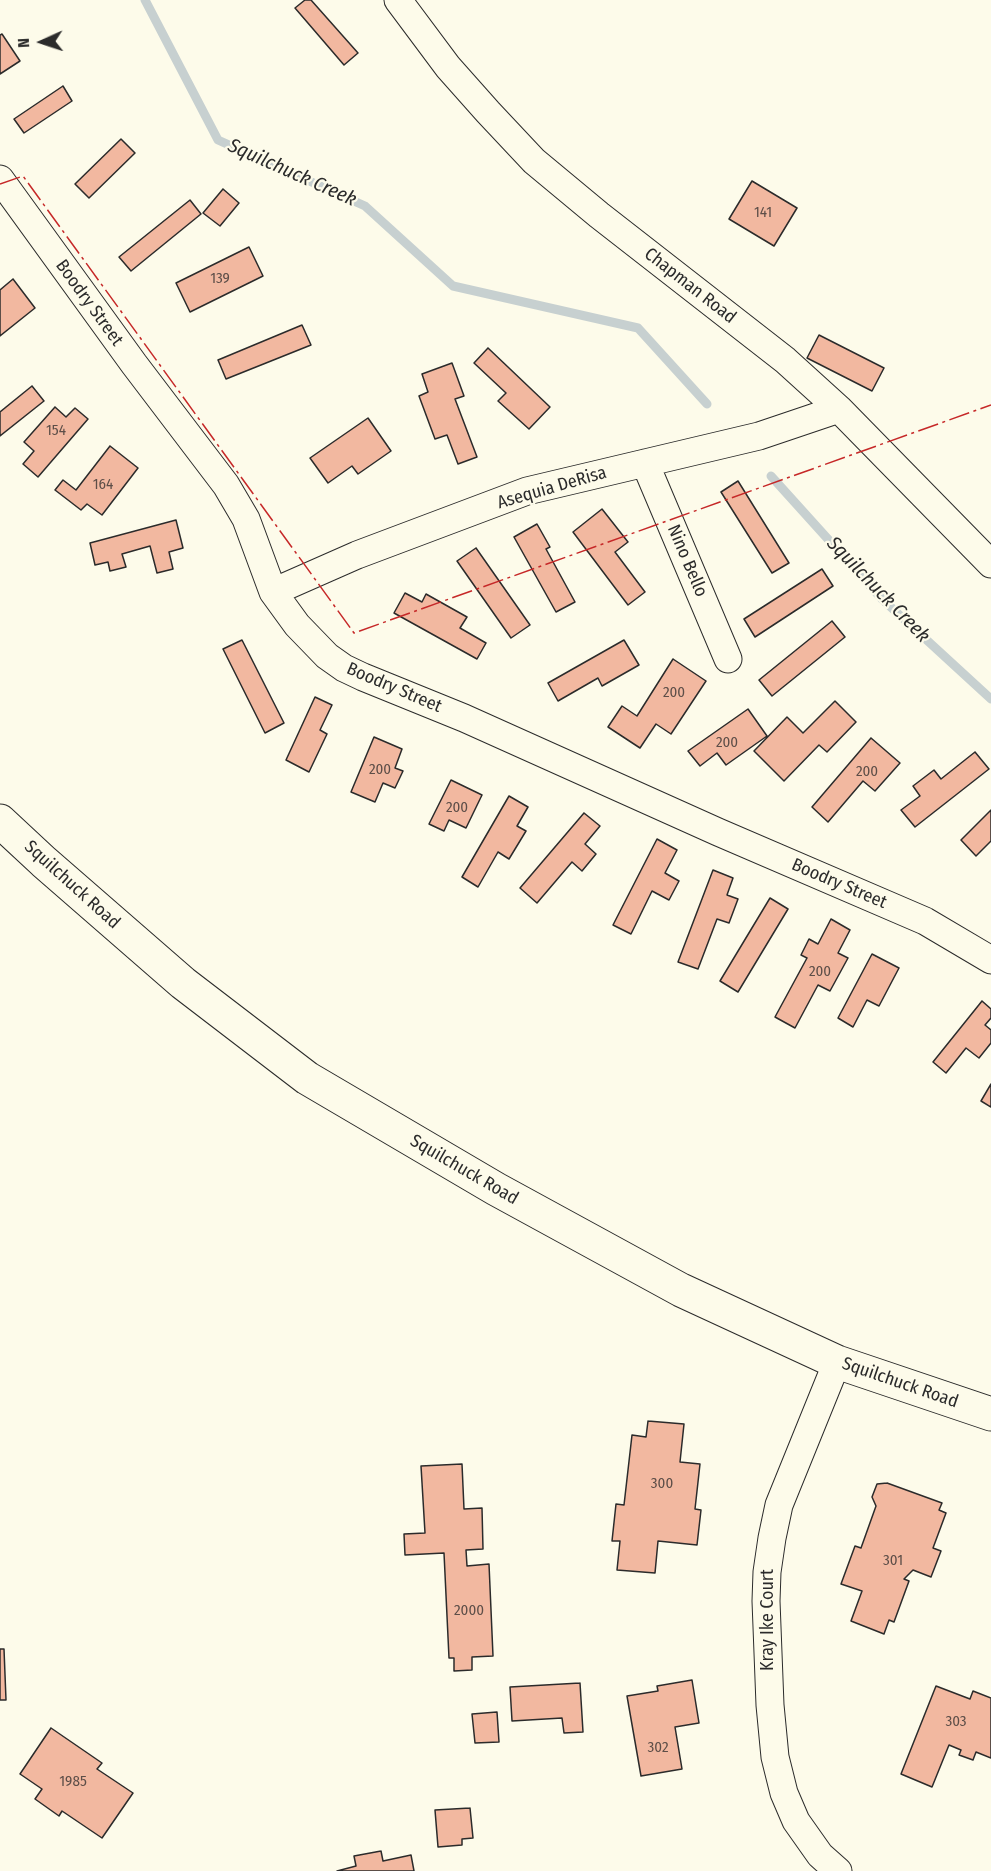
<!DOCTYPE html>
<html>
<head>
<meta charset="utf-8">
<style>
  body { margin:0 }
  #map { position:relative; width:991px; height:1871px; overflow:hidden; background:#fdfbea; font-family:"Fira Sans Condensed",sans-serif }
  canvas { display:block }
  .north { position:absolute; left:12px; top:12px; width:60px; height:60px; -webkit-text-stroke:4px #fdfbea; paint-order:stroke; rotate:267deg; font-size:16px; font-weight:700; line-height:24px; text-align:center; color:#2b2b2b }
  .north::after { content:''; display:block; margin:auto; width:21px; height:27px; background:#2b2b2b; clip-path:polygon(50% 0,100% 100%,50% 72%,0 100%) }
</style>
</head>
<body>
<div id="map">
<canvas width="991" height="1871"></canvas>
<div class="north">N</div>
</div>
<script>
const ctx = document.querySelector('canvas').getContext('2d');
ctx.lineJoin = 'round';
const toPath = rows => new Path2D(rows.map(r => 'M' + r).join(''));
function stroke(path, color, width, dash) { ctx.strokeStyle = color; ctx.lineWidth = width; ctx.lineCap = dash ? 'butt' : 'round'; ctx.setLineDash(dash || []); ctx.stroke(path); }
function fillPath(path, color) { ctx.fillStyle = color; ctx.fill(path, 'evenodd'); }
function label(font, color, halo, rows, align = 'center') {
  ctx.font = font + ' "Fira Sans Condensed",sans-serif'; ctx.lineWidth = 4.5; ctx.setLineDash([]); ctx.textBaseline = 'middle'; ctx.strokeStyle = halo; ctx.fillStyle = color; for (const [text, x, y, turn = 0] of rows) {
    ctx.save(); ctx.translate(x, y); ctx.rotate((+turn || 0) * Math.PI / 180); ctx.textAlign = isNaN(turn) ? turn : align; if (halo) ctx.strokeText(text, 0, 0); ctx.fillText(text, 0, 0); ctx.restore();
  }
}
const stream = toPath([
  [145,0,218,140,365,206,453,286,638,328,707,404],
  [771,476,882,599,991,699]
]);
const building = toPath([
  [305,0,311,0,358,53,344,65,295,8,305,0],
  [2,34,20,61,0,74,0,35,2,34],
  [63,86,72,101,24,133,14,119,63,86],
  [121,139,135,153,89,198,75,184,121,139],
  [752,181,797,208,774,246,729,219,752,181],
  [223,189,239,203,220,226,203,213,223,189],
  [190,200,201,214,131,271,119,257,190,200],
  [249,247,263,276,190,312,176,283,249,247],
  [13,279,35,308,0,336,0,290,13,279],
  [302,325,311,345,226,379,218,360,302,325],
  [819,335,884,368,872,391,807,358,819,335],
  [488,348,550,407,529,429,498,401,506,393,474,363,488,348],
  [452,363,464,396,455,399,477,457,458,464,447,435,435,439,419,396,428,392,422,374,452,363],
  [32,386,44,401,0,436,0,412,32,386],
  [55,407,66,417,75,408,88,419,38,477,23,464,34,451,24,442,55,407],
  [368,418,391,451,358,474,352,466,328,483,310,458,368,418],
  [110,446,138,468,102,515,87,504,81,510,55,490,63,480,76,490,110,446],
  [738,481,789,563,772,573,721,492,738,481],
  [602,509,628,542,615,552,645,592,628,605,573,532,602,509],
  [176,520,183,548,169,552,173,569,157,573,150,546,122,554,126,567,110,571,108,562,95,565,90,543,176,520],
  [537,524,550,547,546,549,575,602,556,612,514,537,537,524],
  [476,548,530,625,511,638,457,561,476,548],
  [822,569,833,586,755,637,744,619,822,569],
  [405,593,422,602,426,594,467,617,460,628,486,643,477,659,394,613,405,593],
  [832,621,845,637,772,696,759,680,832,621],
  [242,640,284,723,265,733,223,649,242,640],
  [624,640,639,665,602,686,598,678,558,701,548,683,624,640],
  [673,659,706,681,671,734,656,724,640,748,608,727,622,706,637,716,673,659],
  [315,697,332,705,320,730,327,734,309,772,286,760,315,697],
  [835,701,856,722,827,752,819,745,784,781,754,751,787,717,803,733,835,701],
  [748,709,767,736,726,765,717,753,700,766,688,751,748,709],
  [374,737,402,749,395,768,403,771,395,788,383,783,375,802,351,792,374,737],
  [871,738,900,763,875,791,863,781,828,822,812,807,871,738],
  [975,752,989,769,915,827,901,810,920,796,913,786,934,770,941,779,975,752],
  [451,780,482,795,466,828,449,820,444,831,429,824,451,780],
  [509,796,528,807,517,826,526,831,509,859,498,852,478,887,462,877,509,796],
  [991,810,991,841,976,856,961,840,991,810],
  [584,813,600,826,585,844,596,854,582,871,572,862,537,903,520,888,584,813],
  [657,839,677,850,665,873,679,881,669,900,652,891,631,934,613,925,657,839],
  [713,870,733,878,727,895,738,899,729,923,717,919,698,969,678,962,713,870],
  [770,898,788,909,738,992,720,981,770,898],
  [831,919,850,930,838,953,848,958,830,991,818,985,795,1028,775,1017,807,958,801,955,809,939,818,944,831,919],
  [872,954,899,968,879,1006,867,1000,853,1027,838,1018,872,954],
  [982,1001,991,1009,991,1018,985,1025,991,1030,991,1043,979,1058,966,1048,946,1073,933,1062,982,1001],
  [991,1084,991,1107,981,1101,991,1084],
  [648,1421,684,1424,680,1462,700,1464,695,1509,701,1510,697,1545,658,1541,655,1573,617,1570,620,1541,612,1541,616,1504,624,1505,632,1435,646,1437,648,1421],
  [462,1464,464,1509,482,1508,483,1549,466,1550,467,1566,489,1564,493,1656,472,1657,472,1670,454,1671,454,1658,449,1658,444,1553,405,1555,404,1534,425,1533,421,1466,462,1464],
  [887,1483,942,1503,939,1510,946,1513,933,1548,941,1551,931,1577,913,1570,904,1579,909,1581,894,1622,889,1620,884,1634,851,1621,862,1591,841,1584,855,1546,861,1548,876,1506,872,1497,877,1484,887,1483],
  [0,1649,4,1649,6,1700,0,1700,0,1649],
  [692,1680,699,1723,675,1727,682,1769,641,1776,627,1696,658,1691,657,1686,692,1680],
  [580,1683,583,1732,564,1733,562,1718,512,1721,510,1687,580,1683],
  [936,1686,970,1699,973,1691,991,1698,991,1758,976,1752,973,1760,959,1755,961,1750,949,1745,932,1787,901,1774,936,1686],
  [497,1712,499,1742,475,1743,472,1714,497,1712],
  [51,1728,102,1763,97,1769,133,1793,102,1838,62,1811,59,1816,35,1799,42,1789,20,1774,51,1728],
  [470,1808,473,1838,462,1839,462,1845,438,1847,435,1810,470,1808],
  [381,1851,383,1861,411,1855,414,1871,337,1871,356,1866,354,1856,381,1851]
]);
const minor = toPath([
  [398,0,448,67,488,112,534,161,599,215,785,360,839,409,991,564],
  [0,179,134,364,226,485,246,519,273,592,297,625,327,656,344,668,363,677,464,718,718,832,925,921,991,960],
  [645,463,728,659],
  [273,592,357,555,527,491,759,436,839,409],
  [837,1362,779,1505,772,1538,767,1572,766,1601,770,1705,775,1757,784,1793,796,1821,820,1855,838,1871]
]);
const secondary = toPath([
  [0,821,44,862,183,983,307,1078,496,1189,681,1290,837,1362,991,1414]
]);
const power = toPath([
  [0,184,23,176,354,633,991,405]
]);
const numberNames = [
  ["141",763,213],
  ["139",220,279],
  ["154",56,431],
  ["164",103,485],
  ["200",674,693],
  ["200",727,743],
  ["200",380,770],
  ["200",867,772],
  ["200",457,808],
  ["200",820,972],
  ["300",662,1484],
  ["301",893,1561],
  ["2000",469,1611],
  ["303",956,1722],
  ["302",658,1748],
  ["1985",73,1782]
];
const streetNames = [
  ["Chapman Road",690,286,38],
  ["Boodry Street",89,303,54],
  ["Asequia DeRisa",552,488,-16],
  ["Nino Bello",687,561,67],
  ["Boodry Street",394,688,23],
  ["Boodry Street",839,884,23],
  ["Squilchuck Road",72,885,42],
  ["Squilchuck Road",464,1170,30],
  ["Squilchuck Road",900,1383,19],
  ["Kray Ike Court",768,1620,-90]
];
const waterNames = [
  ["Squilchuck Creek",292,173,24],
  ["Squilchuck Creek",878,590,46]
];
stroke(stream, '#c7d0d0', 9);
fillPath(building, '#f2b8a0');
stroke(building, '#2b2b2b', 1.5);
stroke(minor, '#2b2b2b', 29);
stroke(secondary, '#2b2b2b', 35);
stroke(minor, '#fdfbea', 27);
stroke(secondary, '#fdfbea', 33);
stroke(power, '#c62828', 1.5, [21, 4.5, 3, 4.5]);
label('15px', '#5d4e48', null, numberNames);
label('18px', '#2b2b2b', '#fdfbea', streetNames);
label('italic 20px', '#2b2b2b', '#fdfbea', waterNames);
</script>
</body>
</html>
